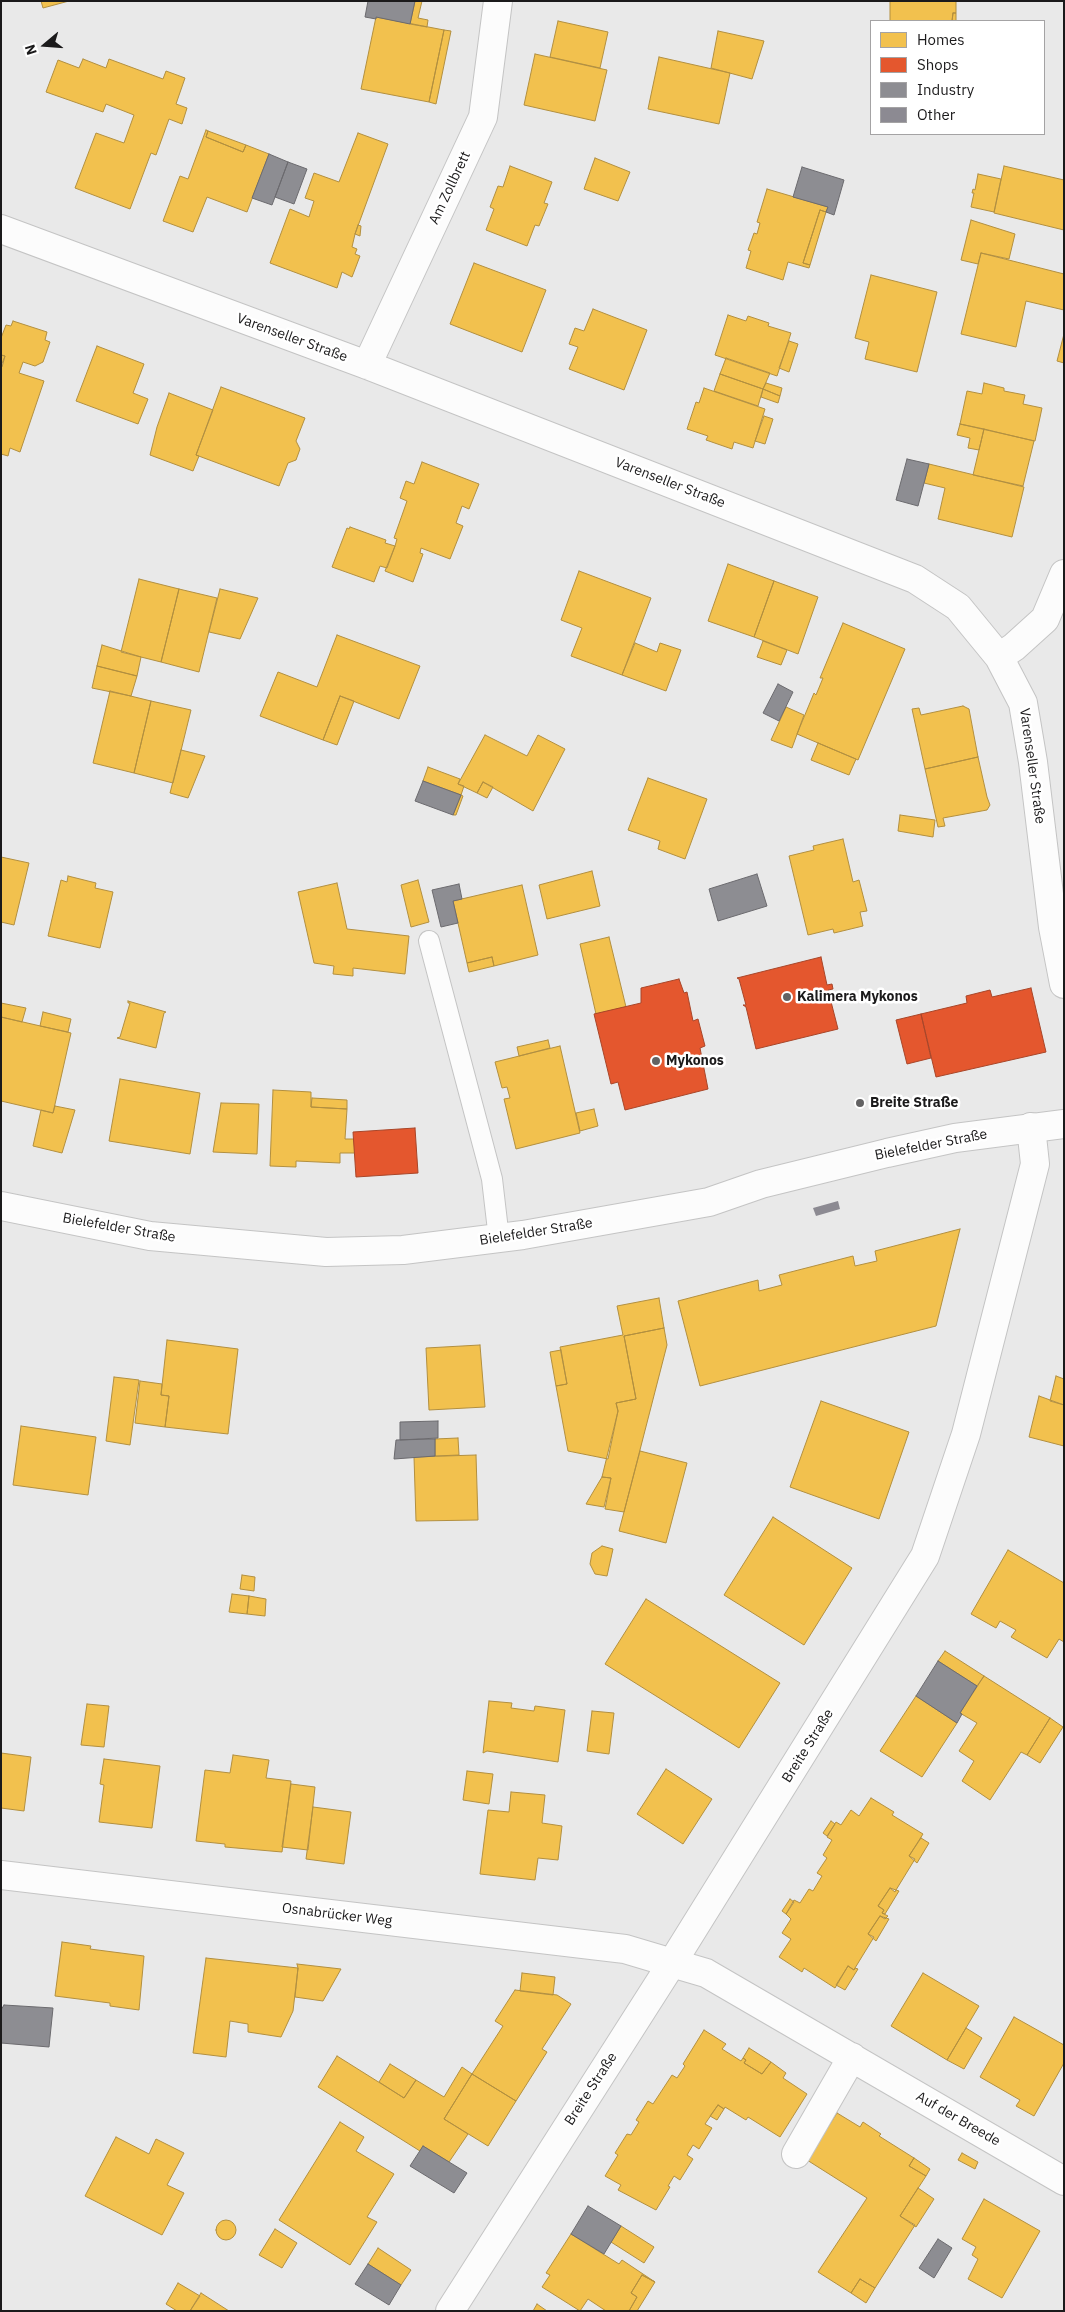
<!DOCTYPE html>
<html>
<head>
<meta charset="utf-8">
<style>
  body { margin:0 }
  #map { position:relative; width:1065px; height:2312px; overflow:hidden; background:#e9e9e9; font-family:"IBM Plex Sans",sans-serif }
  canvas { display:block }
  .frame { position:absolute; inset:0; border:2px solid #1b1a1b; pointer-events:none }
  .legend { position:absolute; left:870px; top:20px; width:175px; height:115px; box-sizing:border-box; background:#fff; border:1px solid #a4a3a4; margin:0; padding:6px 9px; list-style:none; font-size:15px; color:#1b1a1b }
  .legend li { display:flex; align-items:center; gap:10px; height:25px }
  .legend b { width:25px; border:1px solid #a4a3a4 }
  .north { position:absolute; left:20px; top:20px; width:50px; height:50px; -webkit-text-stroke:4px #fff; paint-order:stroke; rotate:252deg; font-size:14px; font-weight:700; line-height:20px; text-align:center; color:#1b1a1b }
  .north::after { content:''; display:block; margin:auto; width:18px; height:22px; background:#1b1a1b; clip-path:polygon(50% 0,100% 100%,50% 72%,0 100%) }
</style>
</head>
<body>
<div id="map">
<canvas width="1065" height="2312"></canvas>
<div class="frame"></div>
<ul class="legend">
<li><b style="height:14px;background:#f2c14e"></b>Homes</li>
<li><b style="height:14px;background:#e4572e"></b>Shops</li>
<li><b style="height:14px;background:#8d8d92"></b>Industry</li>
<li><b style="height:14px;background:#8c8a92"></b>Other</li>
</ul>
<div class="north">N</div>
</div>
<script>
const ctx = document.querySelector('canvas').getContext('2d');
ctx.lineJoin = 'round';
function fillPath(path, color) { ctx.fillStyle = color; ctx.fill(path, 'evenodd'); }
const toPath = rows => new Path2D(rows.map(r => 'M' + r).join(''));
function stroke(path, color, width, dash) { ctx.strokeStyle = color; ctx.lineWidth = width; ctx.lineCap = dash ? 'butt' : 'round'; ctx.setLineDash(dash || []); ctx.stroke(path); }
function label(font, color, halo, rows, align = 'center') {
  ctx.font = font + ' "IBM Plex Sans",sans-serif'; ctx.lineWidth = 5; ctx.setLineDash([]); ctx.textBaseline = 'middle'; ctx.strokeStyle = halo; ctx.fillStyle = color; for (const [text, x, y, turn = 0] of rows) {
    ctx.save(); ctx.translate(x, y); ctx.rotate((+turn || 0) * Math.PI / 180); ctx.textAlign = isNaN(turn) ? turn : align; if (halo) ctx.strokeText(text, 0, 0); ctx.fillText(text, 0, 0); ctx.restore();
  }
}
const homes = toPath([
  [41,1,69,1,43,8,41,1],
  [415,1,422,1,418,18,428,20,427,27,410,24,415,1],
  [890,1,956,1,956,13,953,13,952,21,890,21,890,1],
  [953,13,956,13,956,21,952,21,953,13],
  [376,17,444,30,429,102,361,89,376,17],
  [558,21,608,32,600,68,550,57,558,21],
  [444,30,451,31,436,104,429,102,444,30],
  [718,31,764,41,752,79,711,68,718,31],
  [535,54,607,70,595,121,524,105,535,54],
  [659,57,730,73,719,124,648,109,659,57],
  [83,59,106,68,109,59,163,79,166,71,185,78,176,104,187,108,182,124,169,119,156,155,151,153,130,209,75,188,96,133,124,143,134,115,106,104,103,112,46,92,58,60,79,68,83,59],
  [206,130,208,131,206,137,243,152,246,145,269,154,247,212,207,197,193,232,163,221,180,176,188,179,206,130],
  [208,131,246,145,243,152,206,137,208,131],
  [358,133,388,144,355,234,352,247,357,249,355,254,360,256,352,277,342,272,337,288,270,263,290,209,309,217,314,201,305,198,314,173,339,182,358,133],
  [595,158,630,172,618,201,584,189,595,158],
  [510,166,552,182,544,203,548,204,539,226,535,225,527,246,486,230,494,209,490,207,498,186,503,187,510,166],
  [1004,166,1064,180,1064,230,994,213,1004,166],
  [978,174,1001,179,994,212,971,207,974,193,972,193,973,189,975,190,978,174],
  [767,189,828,207,826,212,820,210,803,263,810,265,809,268,788,262,783,280,746,268,751,251,748,250,754,233,757,234,760,223,757,222,767,189],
  [820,210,826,212,810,265,803,263,820,210],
  [971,220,1015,234,1009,259,981,253,978,264,961,260,971,220],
  [358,225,361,226,360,236,355,234,358,225],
  [981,253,1064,274,1064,310,1026,301,1016,347,961,334,981,253],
  [474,263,546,290,522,352,450,324,474,263],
  [871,275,937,292,917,372,865,359,869,342,855,338,871,275],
  [593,309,647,330,624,390,569,369,578,347,569,344,575,328,584,331,593,309],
  [728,315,746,321,748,316,769,323,768,326,791,333,777,376,715,355,728,315],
  [13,321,47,332,45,340,50,342,43,362,35,366,23,362,19,373,44,381,20,452,10,448,8,456,1,454,1,366,5,356,1,355,1,338,6,325,11,326,13,321],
  [1064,334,1064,363,1057,361,1064,334],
  [789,341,798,344,789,372,779,368,789,341],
  [97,346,144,364,133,393,148,399,138,424,76,401,97,346],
  [1,355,5,356,2,367,1,366,1,355],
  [726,358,770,373,763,389,720,374,726,358],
  [720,374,763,389,758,406,714,391,720,374],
  [766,383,782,388,780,396,763,389,766,383],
  [984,383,1004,388,1004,391,1025,395,1023,404,1042,408,1035,441,960,424,967,391,982,394,984,383],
  [221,387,305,418,296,441,300,449,296,460,288,463,279,486,196,455,221,387],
  [704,388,765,409,753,448,734,442,732,449,706,440,708,436,687,429,696,402,699,403,704,388],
  [763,389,780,396,778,403,761,397,763,389],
  [169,393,213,410,196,455,199,456,193,471,150,455,157,427,169,393],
  [764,416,773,419,765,444,755,441,764,416],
  [960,424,984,429,979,450,968,448,970,438,957,435,960,424],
  [984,429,1034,441,1023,486,973,475,984,429],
  [422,462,479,484,469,509,462,506,456,523,463,526,450,559,421,548,420,553,423,554,413,582,385,571,395,546,397,539,394,538,407,501,400,498,406,481,414,484,422,462],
  [929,464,1024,487,1012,537,938,519,945,488,924,483,929,464],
  [350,527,386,540,385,543,395,546,387,568,380,566,374,582,332,567,347,528,349,529,350,527],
  [728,564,774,581,754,637,708,621,728,564],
  [579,571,651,598,622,675,571,656,582,628,561,620,579,571],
  [139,579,179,589,161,662,121,652,139,579],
  [774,581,818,597,798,654,754,637,774,581],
  [179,589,217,598,199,672,161,662,179,589],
  [220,589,258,598,240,639,209,632,220,589],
  [843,623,905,649,858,760,797,734,814,693,816,695,823,678,820,678,843,623],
  [337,635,420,666,399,719,340,696,323,740,260,716,278,672,317,687,337,635],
  [763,641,787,650,781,665,757,657,763,641],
  [635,643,657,652,660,643,681,650,666,691,622,675,635,643],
  [102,645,141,657,137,676,97,666,102,645],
  [97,666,137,676,131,696,92,688,97,666],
  [110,691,151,701,134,773,93,763,110,691],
  [340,696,354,701,337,745,323,740,340,696],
  [151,701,191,710,173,783,134,773,151,701],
  [963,706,969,709,978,757,925,769,912,709,919,708,921,715,963,706],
  [786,707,804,715,792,748,771,740,786,707],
  [485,735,527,756,538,735,565,749,533,811,483,782,477,793,458,784,485,735],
  [818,743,856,759,849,775,811,760,818,743],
  [181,750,205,756,188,798,170,793,181,750],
  [978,757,987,797,990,805,987,810,943,818,945,826,938,827,925,769,978,757],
  [428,767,460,779,458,784,464,786,461,795,423,781,428,767],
  [648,778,707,799,685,859,658,849,660,841,628,830,648,778],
  [483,782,493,787,487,798,477,793,483,782],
  [461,795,463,796,456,815,453,815,461,795],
  [900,815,935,820,933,837,898,831,900,815],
  [843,839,853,882,859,880,867,911,860,912,863,926,834,933,833,929,808,935,789,856,814,850,813,846,843,839],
  [1,857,29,863,14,925,1,922,1,857],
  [592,871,600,906,547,919,539,885,592,871],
  [68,876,96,883,95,888,113,892,100,948,48,936,61,880,67,882,68,876],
  [418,880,429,922,411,927,401,885,418,880],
  [337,883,347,929,409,936,405,974,353,968,353,976,333,974,334,966,314,963,298,892,337,883],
  [522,885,538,955,494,966,492,957,467,963,453,901,522,885],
  [609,937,626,1007,596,1014,580,944,609,937],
  [492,957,494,966,469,972,467,963,492,957],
  [128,1001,166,1012,164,1013,156,1048,117,1038,120,1037,130,1003,128,1003,128,1001],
  [1,1003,26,1008,22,1022,1,1017,1,1003],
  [43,1012,71,1019,68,1032,40,1026,43,1012],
  [1,1017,71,1033,53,1113,1,1101,1,1017],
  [548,1040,550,1048,519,1056,517,1047,548,1040],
  [560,1046,580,1133,516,1149,504,1099,510,1098,507,1087,502,1088,495,1062,560,1046],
  [120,1079,200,1093,190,1154,109,1141,120,1079],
  [273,1090,311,1092,311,1107,347,1109,345,1139,354,1139,355,1153,340,1153,340,1163,296,1161,296,1167,270,1166,273,1090],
  [312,1098,347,1100,347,1109,311,1107,312,1098],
  [221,1103,259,1104,257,1154,213,1152,221,1103],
  [55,1106,75,1110,62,1153,33,1146,41,1110,53,1113,55,1106],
  [594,1109,598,1126,580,1131,576,1113,594,1109],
  [960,1229,936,1326,700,1386,678,1301,758,1280,759,1291,782,1285,779,1275,853,1256,855,1266,877,1261,875,1251,960,1229],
  [659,1298,664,1328,624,1336,636,1399,616,1403,618,1411,608,1459,568,1451,556,1386,567,1384,560,1347,623,1335,617,1306,659,1298],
  [664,1328,667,1345,624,1512,605,1509,611,1478,602,1477,618,1411,616,1403,636,1399,624,1336,664,1328],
  [167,1340,238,1349,228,1434,165,1427,169,1396,161,1395,167,1340],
  [480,1345,485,1407,429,1410,426,1348,480,1345],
  [561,1350,567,1384,556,1386,550,1352,561,1350],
  [1056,1376,1064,1379,1064,1405,1050,1401,1056,1376],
  [114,1377,139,1380,130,1445,106,1441,114,1377],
  [140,1381,162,1384,161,1395,169,1396,165,1427,135,1423,140,1381],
  [1039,1396,1064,1405,1064,1446,1029,1437,1039,1396],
  [821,1401,909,1432,879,1519,790,1487,821,1401],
  [21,1426,96,1437,88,1495,13,1485,21,1426],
  [458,1438,459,1455,435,1456,435,1439,458,1438],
  [640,1451,687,1463,666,1543,619,1531,640,1451],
  [476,1455,478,1520,416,1521,414,1457,476,1455],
  [602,1477,611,1478,604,1507,586,1504,602,1477],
  [773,1517,852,1568,804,1645,724,1595,773,1517],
  [602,1546,613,1549,607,1576,595,1574,590,1564,592,1553,602,1546],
  [1008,1550,1064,1583,1064,1642,1059,1639,1047,1658,1011,1637,1016,1630,1000,1621,996,1628,971,1614,1008,1550],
  [242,1575,255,1577,254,1591,240,1589,242,1575],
  [232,1594,249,1596,247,1614,229,1612,232,1594],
  [249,1596,266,1599,265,1616,247,1614,249,1596],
  [646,1599,780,1683,739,1748,605,1664,646,1599],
  [945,1651,984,1676,977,1686,938,1661,945,1651],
  [984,1676,1050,1718,1027,1755,1021,1752,990,1800,962,1781,974,1761,959,1751,977,1723,960,1713,984,1676],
  [916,1696,957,1723,922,1777,880,1751,916,1696],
  [489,1701,512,1703,511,1708,534,1711,535,1706,565,1710,558,1762,487,1751,483,1753,489,1701],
  [87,1704,109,1706,104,1747,81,1745,87,1704],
  [592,1711,614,1713,609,1754,587,1751,592,1711],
  [1050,1718,1063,1727,1040,1763,1027,1755,1050,1718],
  [1,1753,31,1757,24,1811,1,1808,1,1753],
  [233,1755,269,1760,266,1778,291,1781,282,1852,225,1847,225,1844,196,1841,205,1770,230,1773,233,1755],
  [104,1759,160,1766,152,1828,99,1822,104,1785,100,1784,104,1759],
  [666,1769,712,1799,683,1844,637,1814,666,1769],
  [467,1771,493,1774,489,1804,463,1800,467,1771],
  [291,1784,315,1787,308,1850,282,1847,291,1784],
  [511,1792,545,1795,542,1823,562,1826,558,1860,538,1858,535,1880,480,1874,488,1810,509,1812,511,1792],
  [871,1798,894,1812,892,1815,923,1834,909,1856,915,1859,896,1890,895,1892,890,1888,878,1906,884,1910,882,1913,888,1916,885,1919,880,1916,868,1934,874,1937,855,1968,854,1970,848,1966,835,1988,804,1968,802,1972,779,1957,791,1939,782,1933,791,1919,786,1914,794,1900,800,1903,809,1889,813,1891,822,1876,817,1873,827,1858,823,1855,832,1840,827,1837,836,1822,841,1825,851,1810,859,1816,871,1798],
  [313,1807,351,1812,344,1864,306,1859,313,1807],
  [831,1821,835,1824,827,1836,823,1833,831,1821],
  [921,1838,929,1843,917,1863,909,1856,921,1838],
  [890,1888,899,1891,885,1914,882,1913,884,1910,878,1906,890,1888],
  [790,1899,794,1902,786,1914,782,1911,790,1899],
  [880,1916,889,1919,876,1941,868,1934,880,1916],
  [62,1942,91,1946,90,1949,144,1956,139,2010,110,2006,110,2003,55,1996,62,1942],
  [206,1958,298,1968,293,2011,281,2037,248,2032,248,2024,230,2021,226,2057,193,2053,206,1958],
  [297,1964,341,1969,323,2001,295,1997,298,1968,297,1964],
  [848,1966,854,1970,855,1968,858,1969,845,1990,836,1985,848,1966],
  [522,1973,555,1977,553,1995,520,1991,522,1973],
  [923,1973,979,2006,947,2060,891,2026,923,1973],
  [515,1990,557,1995,571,2004,542,2049,547,2052,516,2101,472,2074,503,2026,495,2021,515,1990],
  [1014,2017,1064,2045,1064,2063,1034,2116,1016,2106,1020,2100,980,2077,1014,2017],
  [966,2028,982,2038,964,2069,947,2060,966,2028],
  [704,2030,726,2044,722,2049,741,2061,743,2058,746,2060,744,2063,762,2074,771,2062,786,2073,783,2078,807,2094,780,2137,748,2117,746,2120,725,2107,724,2109,718,2105,705,2124,712,2128,699,2149,693,2145,687,2155,693,2159,680,2180,674,2176,668,2186,670,2187,656,2210,618,2190,621,2185,605,2176,618,2155,615,2153,627,2134,631,2135,639,2122,636,2120,648,2101,653,2104,672,2075,677,2078,685,2066,683,2064,704,2030],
  [749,2048,771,2062,762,2074,744,2063,746,2060,743,2058,749,2048],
  [337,2056,404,2098,416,2080,444,2097,462,2067,472,2074,444,2119,468,2134,449,2162,423,2146,420,2151,318,2087,337,2056],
  [390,2064,416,2080,404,2098,379,2082,390,2064],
  [472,2074,516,2101,488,2146,444,2119,472,2074],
  [718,2105,724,2109,717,2120,710,2116,718,2105],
  [837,2113,860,2127,863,2122,881,2134,879,2136,914,2158,909,2166,926,2176,900,2216,915,2225,875,2288,860,2279,851,2293,818,2272,867,2198,807,2160,837,2113],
  [340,2122,364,2137,356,2151,394,2174,367,2217,377,2222,350,2265,279,2220,340,2122],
  [116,2137,149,2154,156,2139,184,2153,167,2185,184,2193,162,2235,85,2196,116,2137],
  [962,2153,978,2162,975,2169,958,2160,962,2153],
  [914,2158,930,2169,926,2176,909,2166,914,2158],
  [918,2188,934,2199,916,2227,900,2216,918,2188],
  [984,2199,1040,2231,1002,2298,968,2279,978,2259,972,2255,976,2247,962,2239,984,2199],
  '216 2230a10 10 0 1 1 20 0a10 10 0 1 1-20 0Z',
  [621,2226,654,2247,644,2263,611,2242,621,2226],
  [275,2229,297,2243,282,2268,259,2255,275,2229],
  [571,2234,619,2264,622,2260,655,2282,642,2275,631,2293,637,2297,629,2311,606,2311,588,2299,580,2311,542,2287,550,2275,546,2273,571,2234],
  [378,2248,411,2270,401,2285,368,2264,378,2248],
  [642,2275,655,2282,637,2311,629,2311,637,2297,631,2293,642,2275],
  [860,2279,875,2288,866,2303,851,2293,860,2279],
  [178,2283,200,2296,190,2311,177,2311,166,2304,178,2283],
  [201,2293,229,2311,190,2311,201,2293],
  [537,2304,547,2311,533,2311,537,2304]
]);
const shops = toPath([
  [821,957,827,985,832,984,833,989,828,990,838,1029,756,1049,746,1007,743,1005,746,1005,739,979,737,978,821,957],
  [679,979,684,993,687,992,693,1021,698,1019,705,1046,700,1048,708,1089,625,1110,618,1082,611,1084,594,1014,641,1003,641,988,679,979],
  [1031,988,1046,1052,936,1077,921,1014,967,1003,966,996,990,990,992,997,1031,988],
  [921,1014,931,1058,907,1064,896,1020,921,1014],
  [415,1128,418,1173,356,1177,353,1132,415,1128]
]);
const industry = toPath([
  [368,1,415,1,410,24,376,17,376,19,365,17,368,1],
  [269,154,288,162,272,205,252,198,269,154],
  [288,162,307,169,294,204,275,197,288,162],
  [802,167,844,180,834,215,826,212,828,207,793,197,802,167],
  [907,459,929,464,918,506,896,500,907,459],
  [778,684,793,692,779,721,763,713,778,684],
  [423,781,461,795,453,815,415,801,423,781],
  [757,874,767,906,718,921,709,889,757,874],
  [459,884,462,899,453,901,458,923,441,927,432,890,459,884],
  [438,1421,438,1438,400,1440,400,1422,438,1421],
  [435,1439,435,1456,394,1459,396,1440,435,1439],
  [938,1661,977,1686,960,1713,962,1714,957,1723,916,1696,938,1661],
  [4,2005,53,2008,49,2047,1,2043,1,2010,4,2005],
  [423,2146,467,2173,454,2193,410,2166,423,2146],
  [588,2206,621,2226,604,2254,571,2234,588,2206],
  [938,2239,952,2248,934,2278,919,2268,938,2239],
  [368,2264,401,2285,389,2305,355,2284,368,2264]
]);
const building = toPath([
  [838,1201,840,1209,816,1216,813,1208]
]);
const service = toPath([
  [429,941,492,1179,499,1239]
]);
const minor = toPath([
  [1,229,367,365,915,579,958,607,999,657,1023,703,1033,762,1053,927,1064,984],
  [367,365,483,117,498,1],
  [999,657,1014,647,1045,619,1064,574],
  [1,1875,625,1949,672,1963,706,1973,1064,2181],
  [796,2154,852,2057],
  [450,2311,672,1963,925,1556,966,1434,1035,1164,1031,1127]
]);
const tertiary = toPath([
  [1,1206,150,1236,326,1252,403,1250,523,1235,709,1202,761,1184,887,1153,955,1138,1064,1124]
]);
const markers = [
  [787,997,5,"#636263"],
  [656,1061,5,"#636263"],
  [860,1103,5,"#636263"]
];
const streetNames = [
  ["Am Zollbrett",450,188,-65],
  ["Varenseller Straße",292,338,20],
  ["Varenseller Straße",670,483,21],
  ["Varenseller Straße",1032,766,82],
  ["Bielefelder Straße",931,1145,-11],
  ["Bielefelder Straße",119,1228,10],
  ["Bielefelder Straße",536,1232,-9],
  ["Breite Straße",808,1746,-58],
  ["Osnabrücker Weg",337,1915,7],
  ["Breite Straße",591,2089,-57],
  ["Auf der Breede",958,2119,30]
];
const poiNames = [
  ["Kalimera Mykonos",797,997],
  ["Mykonos",666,1061],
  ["Breite Straße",870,1103]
];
fillPath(homes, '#f2c14e');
stroke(homes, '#b28f3f', 1);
fillPath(shops, '#e4572e');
stroke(shops, '#a84528', 1);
fillPath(industry, '#8d8d92');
stroke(industry, '#6b6a6e', 1);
fillPath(building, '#8c8a92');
stroke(service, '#c4c4c4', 22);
stroke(minor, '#c4c4c4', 30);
stroke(tertiary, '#c4c4c4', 30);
stroke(service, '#fcfcfc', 20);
stroke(minor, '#fcfcfc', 28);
stroke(tertiary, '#fcfcfc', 28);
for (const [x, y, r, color] of markers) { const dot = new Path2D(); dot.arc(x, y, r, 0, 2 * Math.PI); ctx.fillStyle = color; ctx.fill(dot); stroke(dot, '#fff', 2); }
label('14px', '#1b1a1b', '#fff', streetNames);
label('bold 14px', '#1b1a1b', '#fff', poiNames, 'left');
</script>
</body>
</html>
